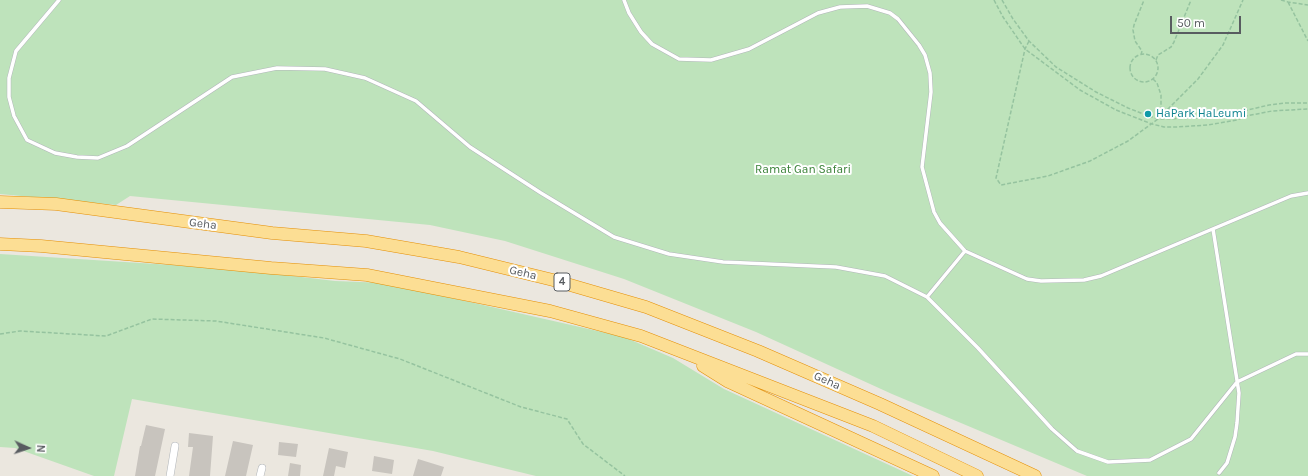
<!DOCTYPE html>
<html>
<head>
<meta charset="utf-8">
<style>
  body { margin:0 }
  #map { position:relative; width:1308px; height:476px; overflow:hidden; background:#ebe7df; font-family:Karla,sans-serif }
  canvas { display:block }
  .north { position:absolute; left:8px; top:428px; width:40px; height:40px; -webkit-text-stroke:3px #fff; paint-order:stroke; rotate:93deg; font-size:11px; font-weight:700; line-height:16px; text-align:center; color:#585c60 }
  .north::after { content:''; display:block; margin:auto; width:14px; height:18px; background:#585c60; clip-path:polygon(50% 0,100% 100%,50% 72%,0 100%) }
  .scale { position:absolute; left:1170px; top:16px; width:71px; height:18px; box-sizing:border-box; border:2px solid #585c60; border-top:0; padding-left:5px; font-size:12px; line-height:14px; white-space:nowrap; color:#585c60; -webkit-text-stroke:3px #fff; paint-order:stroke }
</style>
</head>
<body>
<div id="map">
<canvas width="1308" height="476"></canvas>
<div class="north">N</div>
<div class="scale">50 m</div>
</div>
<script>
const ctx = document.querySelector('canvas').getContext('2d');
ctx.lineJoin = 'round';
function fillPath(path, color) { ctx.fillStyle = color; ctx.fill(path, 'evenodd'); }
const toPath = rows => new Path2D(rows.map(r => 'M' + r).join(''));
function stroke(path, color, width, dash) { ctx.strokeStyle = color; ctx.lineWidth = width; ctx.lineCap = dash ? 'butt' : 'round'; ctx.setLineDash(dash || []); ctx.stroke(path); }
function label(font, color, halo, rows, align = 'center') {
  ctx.font = font + ' Karla,sans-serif'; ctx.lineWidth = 4; ctx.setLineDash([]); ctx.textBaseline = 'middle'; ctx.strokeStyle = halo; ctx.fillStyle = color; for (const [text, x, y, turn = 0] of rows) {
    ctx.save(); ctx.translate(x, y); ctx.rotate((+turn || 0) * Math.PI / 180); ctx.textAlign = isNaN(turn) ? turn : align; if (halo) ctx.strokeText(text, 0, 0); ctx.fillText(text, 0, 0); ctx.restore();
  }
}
const green = toPath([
  [0,0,1308,0,1308,476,1087,476,892,394,756,332,624,279,505,241,430,225,130,196,116,205,0,194],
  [0,254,234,269,335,281,386,283,624,337,673,358,724,389,913,476,536,476,433,451,132,399,114,476,94,476,15,448,0,447]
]);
const building = toPath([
  [146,425,165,429,155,476,135,476,140,446,141,446],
  [189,433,213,436,210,476,189,476,193,447,188,447],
  [233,441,253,445,246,476,225,476],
  [279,442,298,444,296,457,278,455],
  [329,448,348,452,345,468,336,466,334,476,323,476],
  [374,456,394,460,392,474,372,471],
  [418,459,444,467,441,476,413,476],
  [290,463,301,465,300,476,288,476]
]);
const path = toPath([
  [994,0,1003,17,1025,49,1080,90,1116,110,1152,124,1164,127,1177,127,1208,125,1237,120,1246,116,1272,111,1308,109],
  [1002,0,1013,19,1029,41,1056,67,1096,92,1128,108,1146,115,1158,119,1204,118,1235,113,1269,105,1284,103,1308,103],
  [1281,0,1288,2,1308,5],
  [1288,2,1308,41],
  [1029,41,1025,49,996,178,1001,185,1048,176,1090,161,1128,141,1158,119,1198,79,1223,45,1243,0],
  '1130 68a14 14 0 1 1 28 0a14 14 0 1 1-28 0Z',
  [1141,55,1142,51,1135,41,1133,30,1134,25,1144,0],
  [1156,60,1158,55,1171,47,1174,42,1191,0],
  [1153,79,1157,83,1161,95,1161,116],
  [0,334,20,331,106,336,152,319,216,321,324,338,400,359,521,407,567,419,583,444,625,476]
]);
const service = toPath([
  [59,0,16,51,9,78,9,97,14,116,27,140,55,153,77,157,98,158,127,146,232,77,277,68,325,69,365,78,416,101,470,147,541,193,614,237,669,254,723,262,836,267,885,276,927,297,978,348,1052,429,1077,451,1108,462,1150,460,1191,439,1237,382,1296,354,1308,354],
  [624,0,629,13,641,32,652,44,679,59,711,60,749,49,818,13,840,7,867,6,890,13,898,19,919,45,925,55,930,73,931,92,922,167,934,212,940,223,965,251,1027,279,1041,281,1084,280,1101,276,1291,196,1308,193],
  [1213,229,1239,393,1237,423,1235,437,1227,463,1219,473],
  [927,297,965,251]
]);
const minor = toPath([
  [170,476,175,446],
  [260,476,262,468]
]);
const trunk = toPath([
  [0,202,56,204,272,233,366,241,459,257,553,280,646,307,758,351,880,404,1035,476],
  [0,244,41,246,271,268,367,275,550,311,641,336,873,426,977,476],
  [703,366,727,381,933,476]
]);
const markers = [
  [1148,114,4,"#0f9aa8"]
];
const shields = [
  [562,282,16]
];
const shieldNames = [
  ["4",562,282]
];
const cultureNames = [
  ["HaPark HaLeumi",1156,114]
];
const parkNames = [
  ["Ramat Gan Safari",803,170]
];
const streetNames = [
  ["Geha",203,224,7],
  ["Geha",523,273,13],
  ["Geha",827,381,24]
];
fillPath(green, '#bee3bb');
fillPath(building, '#c8c4be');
stroke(service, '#b2b6ba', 4.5);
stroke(minor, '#b2b6ba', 8);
stroke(trunk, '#e48f06', 13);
stroke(path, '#95c39f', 1.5, [4, 2]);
stroke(service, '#fff', 3.5);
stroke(minor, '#fff', 7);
stroke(trunk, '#fcde94', 12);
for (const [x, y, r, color] of markers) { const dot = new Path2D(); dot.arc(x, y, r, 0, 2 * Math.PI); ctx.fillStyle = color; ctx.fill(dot); stroke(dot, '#fff', 1.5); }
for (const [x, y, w] of shields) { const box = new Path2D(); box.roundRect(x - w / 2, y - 9, w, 18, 3); ctx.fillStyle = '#fff'; ctx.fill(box); stroke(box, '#585c60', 1); }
label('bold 11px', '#585c60', null, shieldNames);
label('12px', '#0d838f', '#fff', cultureNames, 'left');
label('12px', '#388136', '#fff', parkNames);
label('12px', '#585c60', '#fff', streetNames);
</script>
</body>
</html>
